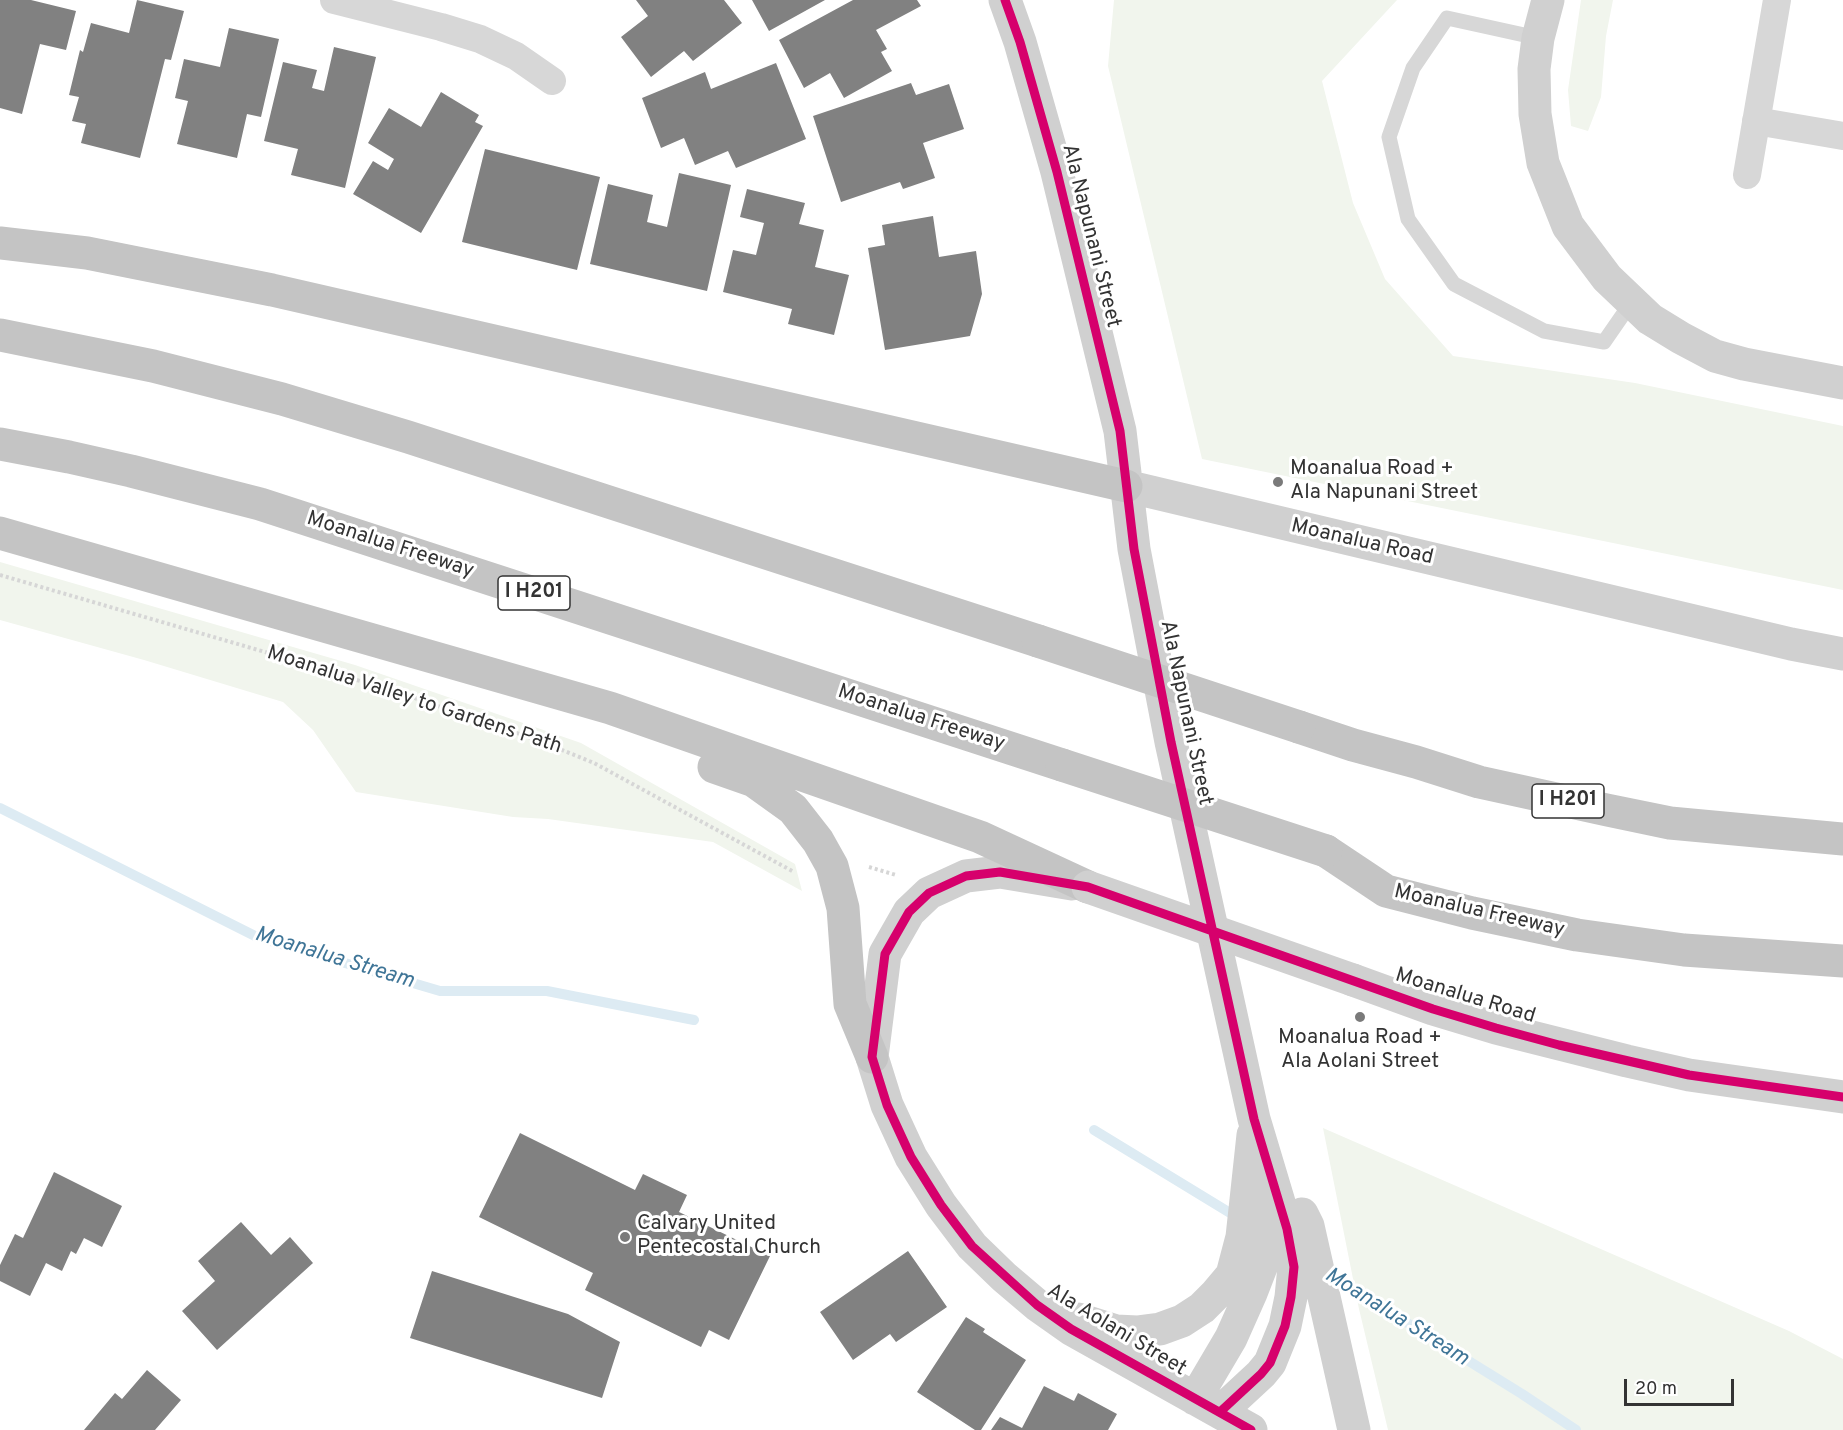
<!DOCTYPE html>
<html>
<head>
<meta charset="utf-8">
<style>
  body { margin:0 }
  #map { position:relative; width:1843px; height:1430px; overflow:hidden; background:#fff; font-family:Overpass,sans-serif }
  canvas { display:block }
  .scale { position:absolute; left:1624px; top:1379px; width:110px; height:27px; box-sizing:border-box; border:3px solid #333; border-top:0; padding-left:8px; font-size:18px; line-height:21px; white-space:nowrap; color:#333; -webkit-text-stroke:4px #fff; paint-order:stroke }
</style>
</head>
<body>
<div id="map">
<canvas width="1843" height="1430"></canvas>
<div class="scale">20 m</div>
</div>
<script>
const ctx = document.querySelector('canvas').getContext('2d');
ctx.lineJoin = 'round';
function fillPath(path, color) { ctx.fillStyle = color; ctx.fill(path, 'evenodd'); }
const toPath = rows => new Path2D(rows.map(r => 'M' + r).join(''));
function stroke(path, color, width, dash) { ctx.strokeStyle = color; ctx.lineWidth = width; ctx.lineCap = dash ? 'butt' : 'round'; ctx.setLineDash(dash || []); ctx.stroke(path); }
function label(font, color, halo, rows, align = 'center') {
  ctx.font = font + ' Overpass,sans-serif'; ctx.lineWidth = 6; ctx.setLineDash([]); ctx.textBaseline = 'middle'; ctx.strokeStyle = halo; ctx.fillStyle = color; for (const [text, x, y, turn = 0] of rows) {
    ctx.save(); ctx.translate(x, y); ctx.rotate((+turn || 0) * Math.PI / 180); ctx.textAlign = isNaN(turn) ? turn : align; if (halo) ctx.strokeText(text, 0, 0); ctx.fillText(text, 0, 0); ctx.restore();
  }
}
const green = toPath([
  [1114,0,1397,0,1322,81,1353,203,1385,279,1453,356,1635,383,1843,426,1843,590,1202,459,1108,66],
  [1581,0,1613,0,1606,36,1601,97,1588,131,1571,126,1568,90],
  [0,562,355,665,581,743,795,864,802,891,713,842,548,819,513,817,356,792,313,730,283,702,144,660,0,620],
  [1323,1128,1789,1331,1843,1359,1843,1430,1388,1430,1359,1309]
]);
const stream = toPath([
  [0,808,257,937,440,991,547,991,694,1020],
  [1094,1130,1240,1219],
  [1325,1272,1522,1394,1576,1430]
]);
const building = toPath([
  [0,0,31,0,76,11,66,50,40,44,22,114,0,108],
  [137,0,184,11,171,60,165,59,140,158,81,143,86,124,72,121,79,97,69,95,80,50,83,52,91,23,129,33],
  [636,0,724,0,742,23,693,61,684,51,651,77,621,37,648,16],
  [752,0,825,0,769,31],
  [853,0,917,0,921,6,876,30,887,49,881,52,892,71,844,98,830,73,804,88,779,40],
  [229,28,279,39,261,117,247,114,237,158,177,144,188,101,175,98,184,59,220,67],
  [334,47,376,57,345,188,291,175,298,149,264,141,283,62,317,70,312,88,324,91],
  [776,63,806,139,736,168,728,151,695,165,684,138,661,148,642,98,705,72,711,89],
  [911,83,916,95,949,84,964,129,923,143,935,178,903,189,900,182,841,202,813,116],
  [441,92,479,115,475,122,483,126,421,233,353,194,373,161,388,170,394,159,368,143,389,108,421,127],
  [485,149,600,177,577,270,462,242],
  [679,173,731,185,707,291,590,264,608,184,653,195,647,222,667,227],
  [747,189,805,203,799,224,824,230,815,267,849,275,834,335,788,324,792,309,723,292,733,250,756,255,764,223,740,217],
  [933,216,939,257,976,251,982,294,970,336,885,350,868,248,885,245,882,225],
  [520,1133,635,1190,643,1174,687,1195,679,1212,770,1256,729,1340,709,1330,701,1347,585,1290,593,1273,479,1217],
  [54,1172,122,1206,102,1247,84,1238,76,1254,71,1251,62,1271,46,1263,30,1296,0,1281,0,1265,15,1234,23,1238],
  [241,1222,271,1255,290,1237,313,1263,217,1350,182,1311,215,1281,198,1261],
  [908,1251,947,1307,896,1342,890,1334,853,1360,820,1312],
  [432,1271,568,1314,620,1342,602,1398,410,1338],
  [966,1317,985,1329,983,1332,1026,1360,981,1430,975,1430,917,1392],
  [147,1370,181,1400,155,1430,84,1430,115,1393,122,1399],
  [1044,1386,1074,1401,1078,1393,1117,1414,1108,1430,991,1430,1000,1417,1022,1428]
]);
const path = toPath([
  [0,575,272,654,409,696,540,741,594,763,794,872],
  [869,867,896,875]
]);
const lane = toPath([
  [1538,38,1447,18,1413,68,1389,137,1408,219,1454,284,1544,331,1604,342,1631,303]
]);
const street = toPath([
  [334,0,441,27,480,39,516,56,552,81],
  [1756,121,1843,136],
  [1747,175,1777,0]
]);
const secondary = toPath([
  [1005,0,1020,42,1057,172,1120,431,1134,549,1171,742,1254,1119,1287,1229,1294,1267,1291,1297,1285,1326,1270,1363,1261,1374,1220,1412],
  [1548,0,1538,38,1534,69,1535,114,1543,163,1568,226,1607,278,1650,319,1681,338,1715,356,1744,364,1843,383],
  [1126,486,1791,644,1843,654],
  [1072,884,1000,872,966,876,929,893,909,912,885,954,872,1057,887,1105,911,1157,941,1205,972,1246,1004,1277,1037,1305,1071,1329,1251,1430],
  [1353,980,1433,1009,1496,1028,1627,1061,1689,1075,1843,1097],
  [1302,1214,1308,1226,1354,1430],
  [1078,1319,1116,1331,1137,1332,1160,1329,1182,1321,1202,1308,1216,1294,1232,1275,1242,1237,1253,1135],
  [1195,1399,1231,1338,1251,1293,1263,1262,1266,1235,1263,1198]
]);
const highway = toPath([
  [0,243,87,253,272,290,1126,486],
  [0,335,153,366,282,399,408,437,1038,641],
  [0,444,69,457,131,471,260,504,1062,765],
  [0,533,610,708,980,837,1088,887],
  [1299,727,1353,745,1416,762,1479,782,1607,810,1670,823,1843,839],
  [714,767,754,781,793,809,818,841,832,866,843,908,850,1004,872,1057],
  [1326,851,1386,891,1472,913,1577,935,1684,950,1843,961]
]);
const secondaryBridge = toPath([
  [1088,887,1353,980]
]);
const highwayBridge = toPath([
  [1038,641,1299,727],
  [1062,765,1326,851]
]);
const cycleway = toPath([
  [1005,0,1020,42,1057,172,1120,431,1134,549,1171,742,1254,1119,1287,1229,1294,1267,1291,1297,1285,1326,1270,1363,1261,1374,1220,1412],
  [1251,1430,1071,1329,1037,1305,972,1246,941,1205,911,1157,887,1105,872,1057,885,954,909,912,929,893,966,876,1000,872,1088,887,1433,1009,1496,1028,1559,1045,1689,1075,1843,1097]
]);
const markers = [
  [1278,482,6,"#7a7a7a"],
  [1360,1017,6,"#7a7a7a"],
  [625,1237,6,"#7a7a7a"]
];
const shields = [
  [534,593,72],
  [1568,801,72]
];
const shieldNames = [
  ["I H201",534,593],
  ["I H201",1568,801]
];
const streetNames = [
  ["Ala Napunani Street",1090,236,76],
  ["Moanalua Road",1362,543,13],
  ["Moanalua Freeway",390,546,18],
  ["Moanalua Valley to Gardens Path",414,701,18],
  ["Ala Napunani Street",1185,713,78],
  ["Moanalua Freeway",921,719,18],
  ["Moanalua Freeway",1479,912,13],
  ["Moanalua Road",1465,997,17],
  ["Ala Aolani Street",1116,1331,31]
];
const poiNames = [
  ["Moanalua Road +",1290,470],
  ["Ala Napunani Street",1290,494],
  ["Moanalua Road +",1360,1039,"center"],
  ["Ala Aolani Street",1360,1063,"center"],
  ["Calvary United",637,1225],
  ["Pentecostal Church",637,1249]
];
const waterNames = [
  ["Moanalua Stream",334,959,17],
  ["Moanalua Stream",1396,1318,32]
];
fillPath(green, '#f1f5ed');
stroke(stream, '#ddebf3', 10);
fillPath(building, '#818181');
stroke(path, '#d6d6d6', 4, [3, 3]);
stroke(lane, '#d7d7d7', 15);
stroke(street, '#d7d7d7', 28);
stroke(secondary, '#d0d0d0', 33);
stroke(highway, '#c4c4c4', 33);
stroke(secondaryBridge, '#d0d0d0', 33);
stroke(highwayBridge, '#c4c4c4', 33);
stroke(cycleway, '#d6006c', 9);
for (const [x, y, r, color] of markers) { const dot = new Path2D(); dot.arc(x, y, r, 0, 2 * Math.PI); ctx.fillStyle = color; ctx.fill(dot); stroke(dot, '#fff', 2); }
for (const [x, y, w] of shields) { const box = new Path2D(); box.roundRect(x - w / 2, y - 17, w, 34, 4.5); ctx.fillStyle = '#fff'; ctx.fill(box); stroke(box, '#333', 1.5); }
label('bold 20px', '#333', null, shieldNames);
label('21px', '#333', '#fff', streetNames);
label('21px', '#333', '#fff', poiNames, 'left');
label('italic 22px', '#3f7597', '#fff', waterNames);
</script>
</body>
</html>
